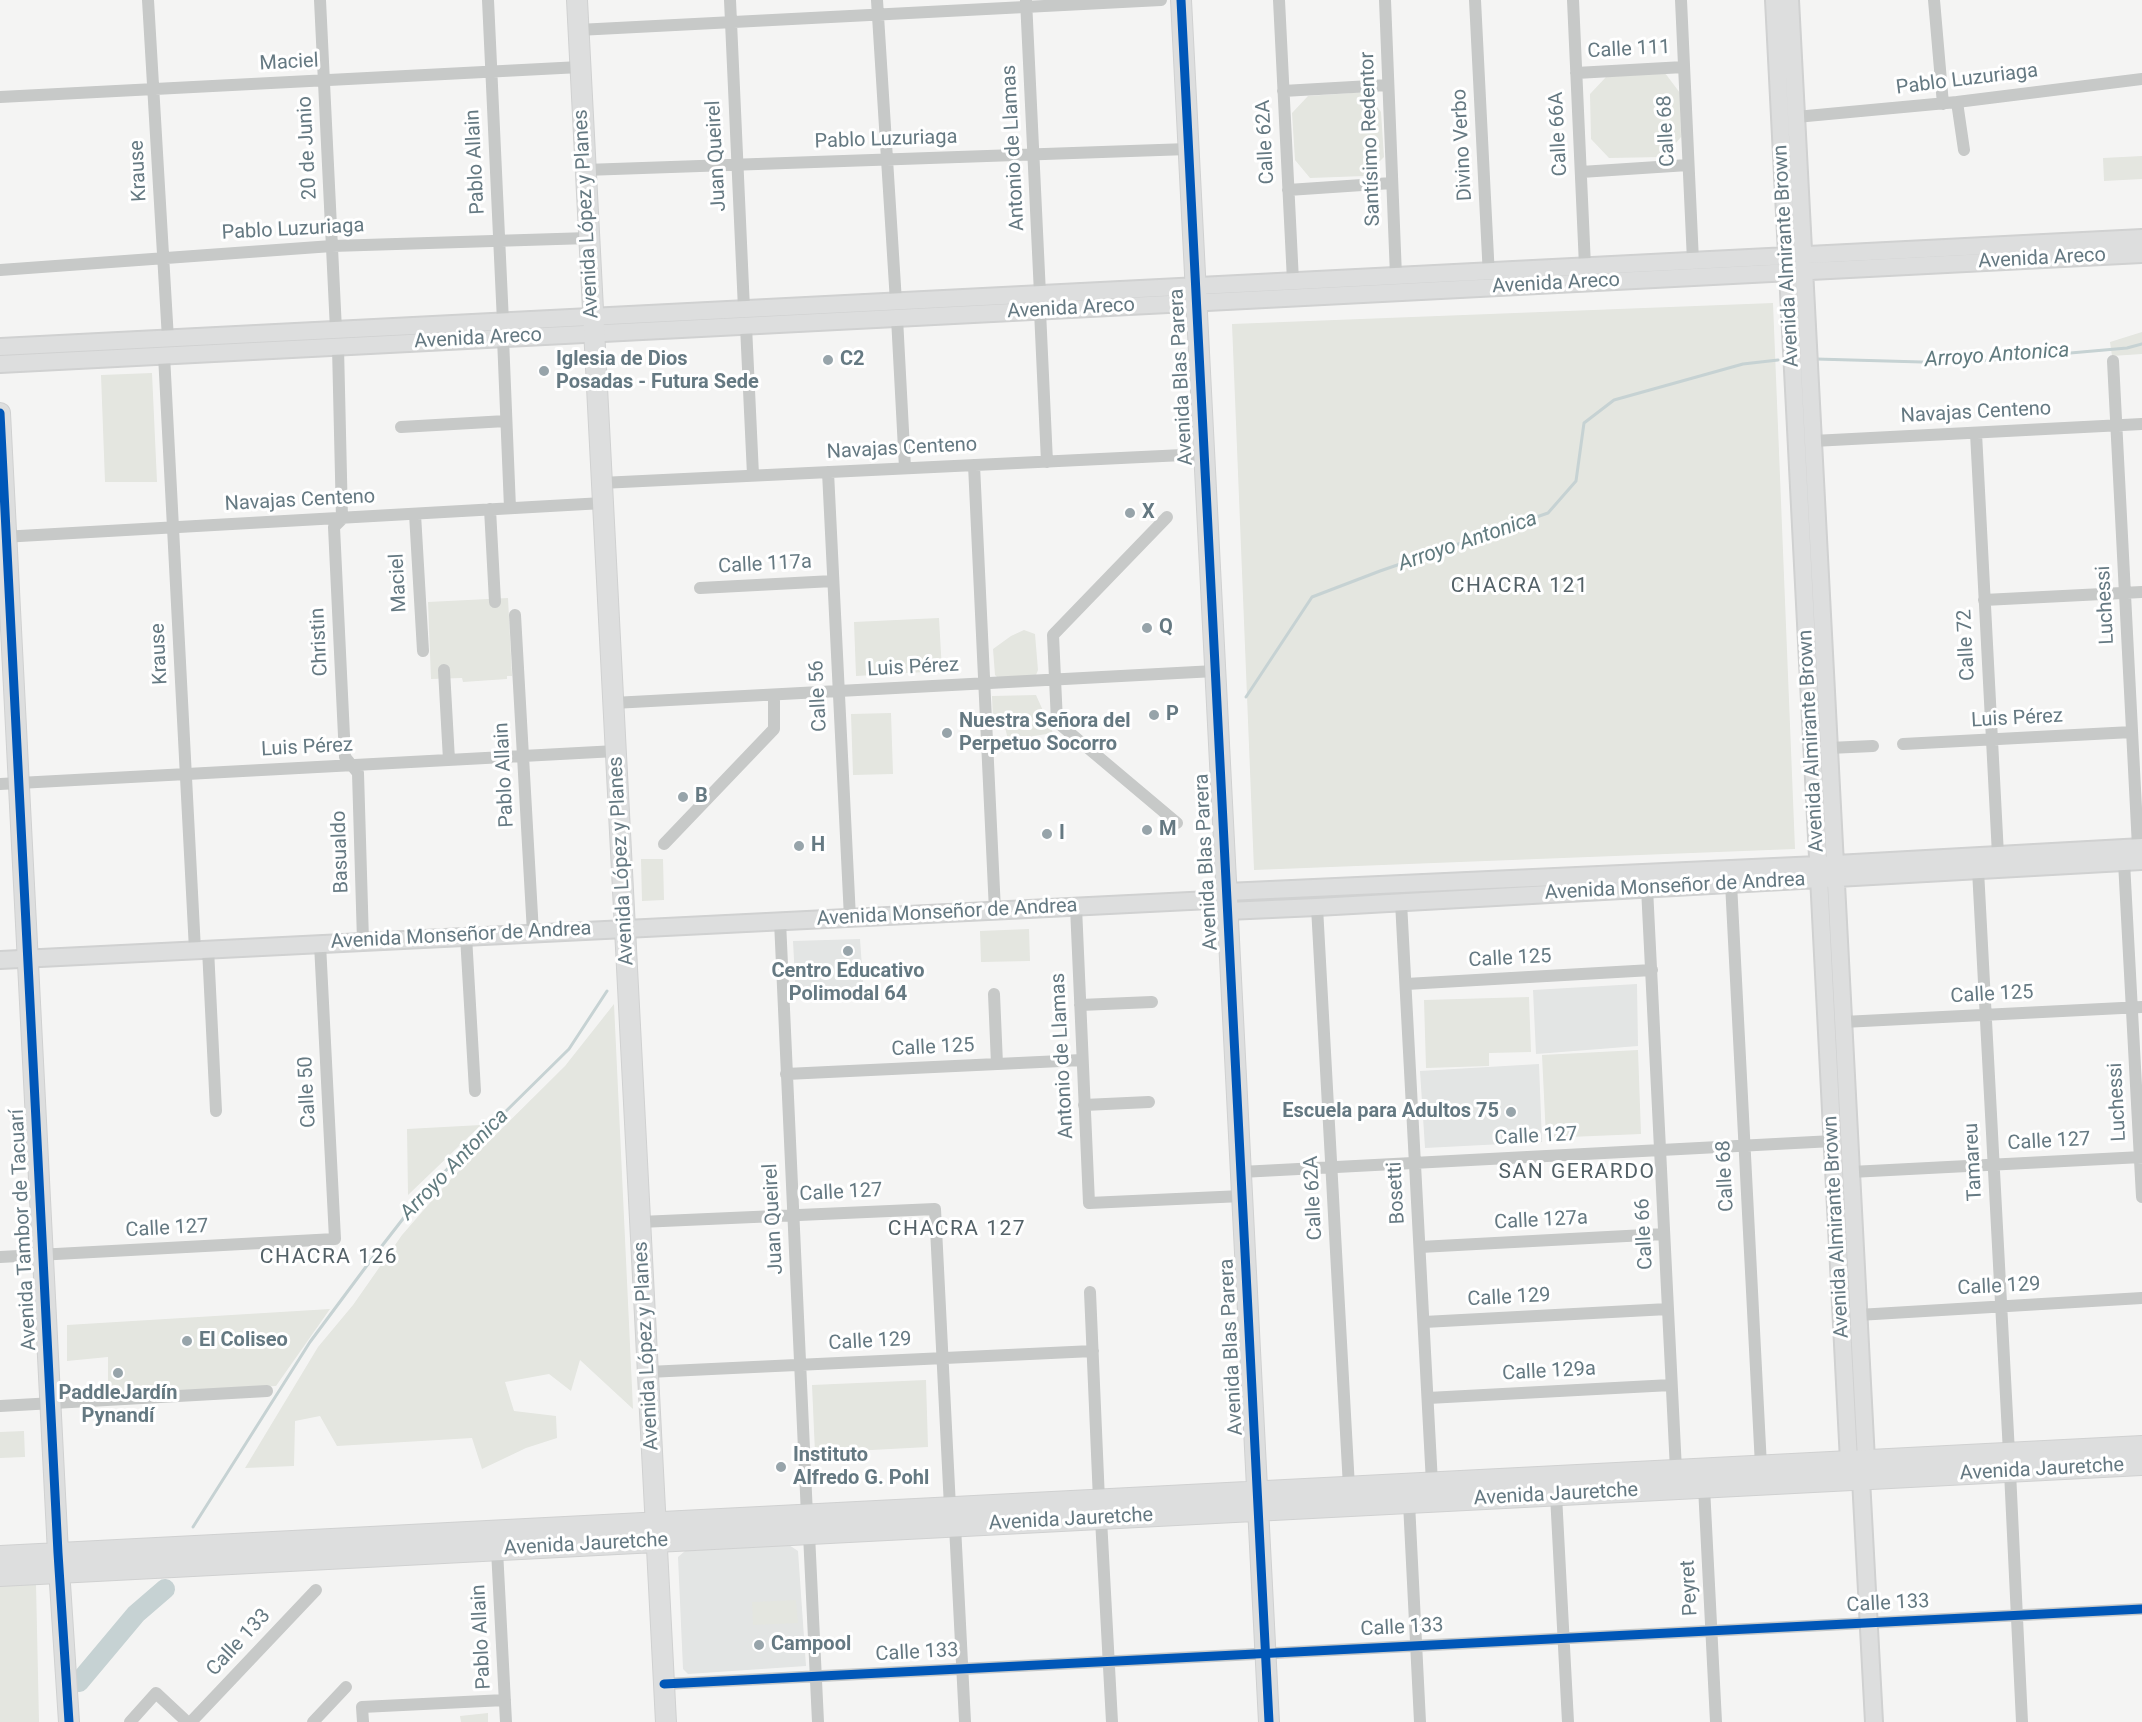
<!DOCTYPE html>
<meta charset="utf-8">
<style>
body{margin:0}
canvas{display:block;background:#f4f4f3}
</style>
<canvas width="2142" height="1722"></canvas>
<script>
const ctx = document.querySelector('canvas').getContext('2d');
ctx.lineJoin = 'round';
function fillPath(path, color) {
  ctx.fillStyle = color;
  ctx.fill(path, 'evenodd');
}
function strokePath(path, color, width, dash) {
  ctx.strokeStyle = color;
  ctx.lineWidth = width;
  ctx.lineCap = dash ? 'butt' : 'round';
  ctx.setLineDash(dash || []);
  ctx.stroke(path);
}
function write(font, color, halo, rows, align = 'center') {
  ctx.font = font + ' Roboto,sans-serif';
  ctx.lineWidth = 6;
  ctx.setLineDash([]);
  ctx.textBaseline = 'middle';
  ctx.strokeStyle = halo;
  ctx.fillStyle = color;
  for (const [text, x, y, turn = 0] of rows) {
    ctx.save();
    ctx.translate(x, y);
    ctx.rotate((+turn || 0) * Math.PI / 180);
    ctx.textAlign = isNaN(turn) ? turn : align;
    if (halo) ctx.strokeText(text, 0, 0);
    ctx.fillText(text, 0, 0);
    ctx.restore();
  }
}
fillPath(new Path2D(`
 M860 939 864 995 796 998 793 941Z
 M1637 984 1638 1046 1536 1054 1533 990Z
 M1539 1064 1542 1142 1425 1148 1420 1071Z
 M789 1545 798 1551 806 1666 688 1674 683 1669 678 1557 685 1551Z`), '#e3e5e4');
fillPath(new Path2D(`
 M1665 73 1680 93 1681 137 1664 157 1609 158 1591 139 1590 94 1606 77Z
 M1366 92 1381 112 1384 157 1365 176 1310 178 1295 160 1292 113 1308 96Z
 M2142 156V179L2104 181 2103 158Z
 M1773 303 1795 849 1254 870 1232 324Z
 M2142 332V354L2112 356 2110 342Z
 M152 373 157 482H105L101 375Z
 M508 598 512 676H507V679L463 682 462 678 431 679 428 602Z
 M939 618 942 671 856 676 854 622Z
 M1024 630 1035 634 1038 670 1036 675 1000 680 995 675 993 649 1011 636Z
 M1036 695 1053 733 1008 740 1005 727 993 721 992 696Z
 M891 713 893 774 853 775 851 714Z
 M641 859H663L664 900 642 901Z
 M1792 874 1248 902 1247 897Z
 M1029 929 1030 961 981 962 980 931Z
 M1529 997 1531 1052 1489 1053V1066L1426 1068 1424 1000Z
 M614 1004 633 1409 580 1360 571 1391 549 1374 505 1382 514 1411 556 1416 557 1438 526 1448 482 1469 472 1438 337 1446 320 1416 295 1421 294 1466 245 1468 318 1347 353 1305 402 1235 448 1182 565 1066Z
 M1638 1050 1641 1134 1546 1138 1542 1055Z
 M481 1125 408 1195 407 1129Z
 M330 1309 276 1386 108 1394V1357L67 1361V1325Z
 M926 1380 928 1447 815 1453 812 1385Z
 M24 1431 25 1457 0 1458V1432Z
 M36 1583 39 1722H0V1585Z
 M796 1600 798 1623 753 1625 752 1602Z
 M488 1713V1722H461L460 1716Z`), '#e4e6e0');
strokePath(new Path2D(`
 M1816 359 1957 363 2127 348 2142 344
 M1246 697 1312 597 1380 571 1548 513 1576 481 1584 423 1614 400 1743 364 1778 360
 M193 1527 310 1342 371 1260 423 1193 569 1049 607 991`), '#c6d2d3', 3);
strokePath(new Path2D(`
 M79 1682 136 1614 165 1589`), '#c6d2d3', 20);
const secondary = new Path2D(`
 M1774 0 1849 1461 1856 1471
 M1790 0 1866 1460 1861 1479 1874 1722
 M0 347 2142 238
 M0 364 2142 254
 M1216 904 1227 911 1317 907 2142 861
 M0 960 1210 900 1226 892 1818 865 2142 847`);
const primary = new Path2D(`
 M577 0 666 1722
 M1181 0 1269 1722
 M0 413 58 1553 69 1722
 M0 1556 2142 1446
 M0 1576 2142 1465`);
strokePath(secondary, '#d0d1d1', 20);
strokePath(primary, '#d0d1d1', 22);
strokePath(new Path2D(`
 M148 0 168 339
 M320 0 336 330
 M488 0 503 322
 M730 0 744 309
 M877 0 896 302
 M1026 0 1040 294
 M1279 0 1293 281
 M1385 0 1396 276
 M1475 0 1489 277
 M1573 0 1585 266
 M1681 0 1693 261
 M1934 0 1943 104
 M578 30 1161 0
 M1576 73 1684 67
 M1283 91 1388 85
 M0 97 580 67
 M1957 102 1964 150
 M1796 117 1957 102 2142 79
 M585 170 1188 149
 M1581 172 1688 165
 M1288 190 1392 183
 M0 270 332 246 589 238
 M1040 311 1047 462
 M897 318 905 468
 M746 326 753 475
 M503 338 510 508
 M338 347 342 519
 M164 355 195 950
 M2113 361 2138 847
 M401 427 506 421
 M1976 433 1998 855
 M1813 441 2142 424
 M974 465 995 911
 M828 472 850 918
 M601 483 1204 454
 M490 509 495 602
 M415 514 423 651
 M1167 517 1053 635 1057 722 1177 823
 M342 519 334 527 345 757 358 773 363 941
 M2 537 603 503
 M700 588 833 581
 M1984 600 2142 592
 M515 615 533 933
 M444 670 449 760
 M613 703 1215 671
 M1903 744 2132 732
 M1829 748 1873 746
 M0 784 616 751
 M664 844 774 729V695
 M2124 862 2142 1197
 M1978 870 2009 1453
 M1731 883 1761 1466
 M1647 888 1676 1470
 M1401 902 1432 1483
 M1076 907 1089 1203 1242 1196
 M1317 907 1349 1487
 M780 921 807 1515
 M466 936 475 1091
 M208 949 216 1111
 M1406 984 1652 970
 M994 994 997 1064
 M1080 1005 1152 1002
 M1843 1022 2142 1007
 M786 1074 1082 1060
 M1084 1105 1149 1102
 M1241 1172 1833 1141
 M1851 1172 2142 1157
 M640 1222 935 1209 950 1507
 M1420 1247 1664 1234
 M0 1257 335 1239 320 944
 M1090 1292 1099 1500
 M1858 1315 2142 1298
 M1424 1322 1668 1309
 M648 1372 1093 1351
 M1428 1398 1671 1385
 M0 1406 267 1391
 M2010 1472 2022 1722
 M1704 1487 1716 1722
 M1556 1495 1568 1722
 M1409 1503 1420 1722
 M1101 1519 1112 1722
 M955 1526 965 1722
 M809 1534 818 1722
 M497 1550 506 1722
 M664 1684 2142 1609
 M130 1722 156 1693 187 1722
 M191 1722 316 1590
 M313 1722 346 1687
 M363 1722 362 1707 505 1700`), '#c7c9c8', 12);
strokePath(secondary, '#dddede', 16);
strokePath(primary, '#dddede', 20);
strokePath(new Path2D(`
 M1181 0 1269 1722
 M0 413 58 1553 69 1722
 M664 1684 2142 1609`), '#0057b8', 9);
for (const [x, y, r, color] of [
 [828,360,6,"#97a4aa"],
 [544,371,6,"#97a4aa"],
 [1130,513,6,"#97a4aa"],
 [1147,628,6,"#97a4aa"],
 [1154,715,6,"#97a4aa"],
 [947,733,6,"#97a4aa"],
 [683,797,6,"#97a4aa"],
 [1147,830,6,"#97a4aa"],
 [1047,834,6,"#97a4aa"],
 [799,846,6,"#97a4aa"],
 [848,951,6,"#97a4aa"],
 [1511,1112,6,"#97a4aa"],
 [187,1341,6,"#97a4aa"],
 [118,1373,6,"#97a4aa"],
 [781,1467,6,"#97a4aa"],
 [759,1645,6,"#97a4aa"]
]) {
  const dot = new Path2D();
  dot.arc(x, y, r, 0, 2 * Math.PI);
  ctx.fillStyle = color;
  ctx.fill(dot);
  strokePath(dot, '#fff', 2);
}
write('20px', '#657982', '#fff', [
 ["Calle 111",1629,50,-3],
 ["Maciel",289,63,-3],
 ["Pablo Luzuriaga",1967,80,-7],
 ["Calle 68",1667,131,-93],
 ["Calle 66A",1559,134,-93],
 ["Santísimo Redentor",1371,139,-92],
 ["Pablo Luzuriaga",886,140,-2],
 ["Calle 62A",1266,142,-93],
 ["Divino Verbo",1463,145,-93],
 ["20 de Junio",308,148,-93],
 ["Antonio de Llamas",1014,148,-93],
 ["Juan Queirel",717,156,-93],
 ["Pablo Allain",476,162,-93],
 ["Krause",139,171,-93],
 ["Avenida López y Planes",587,214,-93],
 ["Pablo Luzuriaga",293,230,-3],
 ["Avenida Almirante Brown",1787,256,-93],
 ["Avenida Areco",2042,259,-3],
 ["Avenida Areco",1556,284,-3],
 ["Avenida Areco",1071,309,-3],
 ["Avenida Areco",478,339,-3],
 ["Avenida Blas Parera",1182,377,-93],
 ["Navajas Centeno",1976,413,-3],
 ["Navajas Centeno",902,449,-3],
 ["Navajas Centeno",300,501,-3],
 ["Calle 117a",765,565,-3],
 ["Maciel",399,583,-93],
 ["Luchessi",2106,605,-93],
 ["Christin",320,642,-93],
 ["Calle 72",1967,645,-93],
 ["Krause",160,654,-93],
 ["Luis Pérez",913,668,-3],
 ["Calle 56",819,696,-93],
 ["Luis Pérez",2017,719,-3],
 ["Avenida Almirante Brown",1812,741,-93],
 ["Luis Pérez",307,748,-3],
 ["Pablo Allain",505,775,-93],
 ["Basualdo",341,852,-92],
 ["Avenida López y Planes",622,861,-93],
 ["Avenida Blas Parera",1207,862,-93],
 ["Avenida Monseñor de Andrea",1675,887,-3],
 ["Avenida Monseñor de Andrea",947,913,-3],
 ["Avenida Monseñor de Andrea",461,936,-3],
 ["Calle 125",1510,959,-3],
 ["Calle 125",1992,995,-3],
 ["Calle 125",933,1048,-3],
 ["Antonio de Llamas",1063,1056,-93],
 ["Calle 50",308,1092,-93],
 ["Luchessi",2118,1102,-93],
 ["Calle 127",1536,1137,-3],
 ["Calle 127",2049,1142,-3],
 ["Tamareu",1974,1162,-93],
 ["Calle 68",1726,1176,-93],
 ["Calle 127",841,1193,-3],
 ["Bosetti",1397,1193,-93],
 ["Calle 62A",1314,1198,-93],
 ["Juan Queirel",774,1219,-93],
 ["Calle 127a",1541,1221,-3],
 ["Avenida Almirante Brown",1837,1227,-93],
 ["Calle 127",167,1229,-3],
 ["Avenida Tambor de Tacuarí",24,1230,-93],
 ["Calle 66",1645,1234,-93],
 ["Calle 129",1999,1287,-3],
 ["Calle 129",1509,1298,-3],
 ["Calle 129",870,1342,-3],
 ["Avenida López y Planes",647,1346,-93],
 ["Avenida Blas Parera",1232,1347,-93],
 ["Calle 129a",1549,1372,-3],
 ["Avenida Jauretche",2042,1470,-3],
 ["Avenida Jauretche",1556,1495,-3],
 ["Avenida Jauretche",1071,1520,-3],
 ["Avenida Jauretche",586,1545,-3],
 ["Peyret",1690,1588,-93],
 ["Calle 133",1888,1604,-3],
 ["Calle 133",1402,1628,-3],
 ["Pablo Allain",482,1637,-93],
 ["Calle 133",239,1643,-47],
 ["Calle 133",917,1653,-3]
]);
write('bold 20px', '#657982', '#fff', [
 ["Iglesia de Dios",556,360],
 ["Posadas - Futura Sede",556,383],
 ["C2",840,360],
 ["X",1142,513],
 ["Q",1159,628],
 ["P",1166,715],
 ["Nuestra Señora del",959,722],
 ["Perpetuo Socorro",959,745],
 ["B",695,797],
 ["M",1159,830],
 ["I",1059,834],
 ["H",811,846],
 ["Centro Educativo",848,972,"center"],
 ["Polimodal 64",848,995,"center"],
 ["Escuela para Adultos 75",1499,1112,"right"],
 ["El Coliseo",199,1341],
 ["PaddleJardín",118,1394,"center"],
 ["Pynandí",118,1417,"center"],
 ["Instituto",793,1456],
 ["Alfredo G. Pohl",793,1479],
 ["Campool",771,1645]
], 'left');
write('italic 21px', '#617b7f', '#fff', [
 ["Arroyo Antonica",1997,356,-4],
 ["Arroyo Antonica",1468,542,-19],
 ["Arroyo Antonica",455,1165,-46]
]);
ctx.letterSpacing = '1.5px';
write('21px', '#536167', '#fff', [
 ["CHACRA 121",1520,587],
 ["SAN GERARDO",1577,1173],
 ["CHACRA 127",957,1230],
 ["CHACRA 126",329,1258]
]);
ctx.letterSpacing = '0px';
</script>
